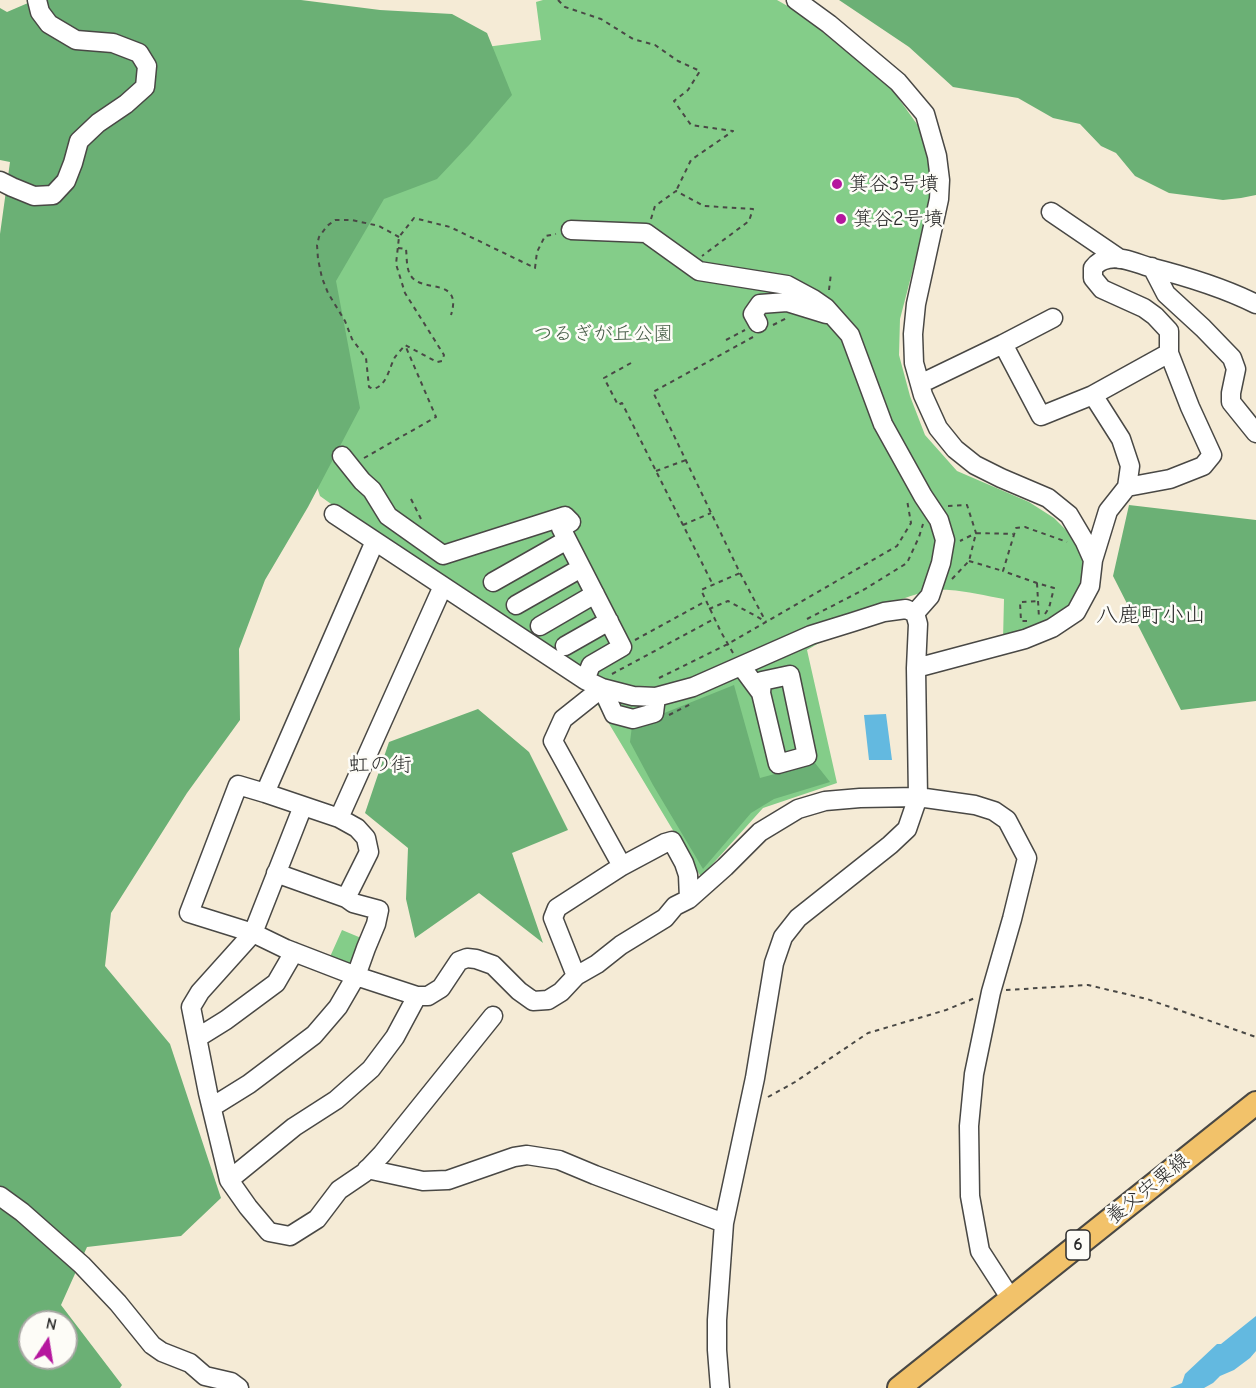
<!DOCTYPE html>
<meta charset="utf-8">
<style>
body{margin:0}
#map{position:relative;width:1256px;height:1388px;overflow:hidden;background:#f5ebd6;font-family:"Comic Neue",sans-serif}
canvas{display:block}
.north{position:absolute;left:18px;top:1310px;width:60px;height:60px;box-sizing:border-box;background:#fdfcf7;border:2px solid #a9a8a5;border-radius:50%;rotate:12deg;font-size:16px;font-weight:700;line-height:24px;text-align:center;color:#2b2b2b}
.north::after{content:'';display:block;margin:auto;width:21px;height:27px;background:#b5179e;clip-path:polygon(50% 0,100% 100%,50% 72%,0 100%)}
</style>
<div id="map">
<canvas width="1256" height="1388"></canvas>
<div class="north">N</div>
</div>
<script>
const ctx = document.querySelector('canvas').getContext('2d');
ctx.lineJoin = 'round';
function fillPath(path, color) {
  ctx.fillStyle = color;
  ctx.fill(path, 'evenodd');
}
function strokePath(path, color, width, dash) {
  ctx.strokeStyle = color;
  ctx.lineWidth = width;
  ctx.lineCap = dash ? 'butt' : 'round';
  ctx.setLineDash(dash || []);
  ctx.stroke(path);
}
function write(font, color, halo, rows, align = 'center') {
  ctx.font = font + ' "Comic Neue","Klee One",sans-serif';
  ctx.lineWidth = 5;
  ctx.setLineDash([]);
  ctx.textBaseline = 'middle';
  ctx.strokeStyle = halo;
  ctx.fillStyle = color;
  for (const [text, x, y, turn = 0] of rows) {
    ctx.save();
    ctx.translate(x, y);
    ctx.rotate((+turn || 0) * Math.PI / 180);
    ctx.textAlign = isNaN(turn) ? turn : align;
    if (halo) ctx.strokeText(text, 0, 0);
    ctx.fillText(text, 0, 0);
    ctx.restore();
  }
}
fillPath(new Path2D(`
 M543 0H777L798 12 844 47 889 85 919 127 927 150 932 177 927 215 900 319 899 355 910 396 925 435 957 471 1029 502 1054 518 1075 539 1083 562 1081 583 1071 607 1049 625 1003 640 1004 599C986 596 967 591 949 590 906 587 844 629 807 650L837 783 763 808 701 877 596 702 578 682 320 496 270 345 478 48 541 40 536 2Z
 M342 930 366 940 353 969 329 959Z`), '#84cd89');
fillPath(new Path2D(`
 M35 0H301L380 10 452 14 487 33 512 95 470 144 437 179 384 199 336 281 360 408 308 507 265 580 239 649 240 720 187 793 111 913 105 966 170 1044 221 1198 181 1236 87 1247 61 1305 122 1385 120 1388H0V234L10 162 0 160V8L7 12ZM30 1322H66V1358H30Z
 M839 0H1256V195L1241 198 1223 200 1169 193 1135 176 1116 153 1101 146 1080 124 1053 118 1018 98 953 87 909 47Z
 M1129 505 1256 520V701L1181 710 1113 576Z
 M734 685 760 778 815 763 830 782 774 799 751 813 703 869 653 785 630 742 632 726Z
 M478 709 529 752 568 830 512 853 543 943 479 893 415 938 406 899 408 848 365 813 389 742Z`), '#6bb075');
fillPath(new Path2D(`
 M886 714 892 760H869L864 715Z
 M1256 1316V1351L1250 1358 1234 1370 1220 1376 1213 1383 1204 1388H1170L1182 1383 1185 1374 1217 1344H1221Z`), '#63b9e0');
const minor = new Path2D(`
 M796 0 829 24 898 82 925 114 937 156 940 180 939 199 916 304 913 334 914 363 923 395 938 428 955 449 975 465 1001 478 1048 498 1069 515 1085 542 1093 560 1090 586 1076 612 1052 628 1025 639 916 668
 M0 181 12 187 34 196 53 195 66 181 73 163 79 141 98 123 126 104 145 87 147 66 139 53 113 43 76 40 49 24 40 12 37 0
 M1051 212 1120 259
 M571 230 646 233 699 271 787 285 813 299 826 308 850 335 883 424 923 496 939 520 945 540 941 563 930 596 915 613
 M1152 267 1166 294 1203 328 1232 358 1236 369 1231 393V402L1256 433
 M758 323 753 314 760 304 787 302 826 314
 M1003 344 1041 416 1093 395
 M920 384 1003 344 1053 318
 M342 456 362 481 372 490 388 516 443 555 565 516 571 522 561 528 622 647 591 665 585 680
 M1127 487 1130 466 1121 439 1093 395 1169 353
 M334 514 585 680 602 688 633 696 656 697 693 687 811 635 853 622 884 612 906 609 915 613 918 624 916 668 918 797 907 829 890 845 798 918 783 937 774 963 755 1078 724 1223 717 1320V1350L720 1388
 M1093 560 1108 511 1127 487 1170 479 1203 466 1212 455 1190 407 1169 353V331L1155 316 1144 308 1102 289 1093 278V268C1097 263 1101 260 1108 259 1121 256 1136 263 1149 267 1185 276 1222 287 1256 304
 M493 582 567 540
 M516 605 581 568
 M540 626 595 594
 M565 646 609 621
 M741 666 761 693 778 764 807 756 790 675 762 681 761 693
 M602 688 563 719 553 741 622 866
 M602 688 614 714 633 719 654 713 656 697
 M265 793 375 541
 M303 806 253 933 200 992 191 1007 208 1093 229 1180 248 1207 269 1232 290 1236 317 1219 339 1190 364 1173 382 1154 493 1016
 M339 818 443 586
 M276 873 346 898
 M576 976 553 918 557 908 622 866 665 843 672 841 684 863 688 875 689 899
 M197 1038 226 1020 276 983 294 952
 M212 1107 249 1084 314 1035 338 1007 356 976 366 948 376 924 379 910 353 903 346 898 369 852 366 838 357 828 339 818 265 793 238 785 189 913 253 933 286 949 356 976 417 996H428L441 988 459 961 467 958 476 959 493 965 519 991 533 1001 548 1000 561 992 576 976 597 964 621 945 665 918 675 906 689 899 725 867 760 832 798 809 825 801 860 798 918 797 975 805 994 811 1007 820 1027 858 1012 919 991 992 974 1074 969 1126 970 1196 980 1251 1011 1299
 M367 1169 423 1181 448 1180 514 1157 527 1155 559 1160 595 1175 724 1223
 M229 1180 294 1127 336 1100 371 1069 395 1037 417 996
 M0 1196 22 1212 82 1265 118 1303 152 1345 162 1352 190 1363 205 1376 231 1382 239 1388`);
const major = new Path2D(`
 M899 1388 1256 1103`);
strokePath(minor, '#494845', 21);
strokePath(major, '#494845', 26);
strokePath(new Path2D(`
 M558 0 565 7 601 19 633 39 655 45 678 61 700 71 688 90 674 101 691 125 733 131 691 160 676 191
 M651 219 655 206 676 191 704 206 753 209 749 221 702 256
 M399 237 379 226 352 220H335L327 226 319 237 317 245 318 259 322 278 328 293 345 321 352 339 366 358 369 387 373 389C387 386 389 368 395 357 398 353 402 349 405 345
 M398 248 406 249C407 257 406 269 411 276 422 293 463 277 451 315
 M829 290 831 273
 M773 325 787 318
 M753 337 653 392 740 573 766 622
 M726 340 745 330
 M631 363 604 378 618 405 622 403 713 585
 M364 458 436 417 405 345 437 362 442 361 444 355 405 293 396 264 399 237 414 218 450 227 535 268 537 252 545 236 556 234
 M656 471 686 460
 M411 499 421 519
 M948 506 967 505 976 533 960 541
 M683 525 711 513
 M969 561 1003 571
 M952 579 969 561 976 533 1013 534
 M1037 583 1039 618
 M709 609 728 601 765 621
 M1045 614 1049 608 1054 588 1037 583 1003 571 1016 528 1025 527 1067 542
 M807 619 865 589 907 563 919 537 923 524
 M1027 621H1021L1020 602 1038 601
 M635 640 706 601
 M733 653 721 632 701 590 740 573
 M612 674 714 619
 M659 678 728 644 897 546 911 523 907 500
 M669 715 691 704
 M1006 990 1088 985 1147 999 1256 1037
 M768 1097 795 1082 868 1033 946 1010 975 998`), '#494845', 2, [4.5, 4.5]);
strokePath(minor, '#fff', 18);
strokePath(major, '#f2c26a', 22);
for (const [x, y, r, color] of [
 [837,184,6,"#b5179e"],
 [841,219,6,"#b5179e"]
]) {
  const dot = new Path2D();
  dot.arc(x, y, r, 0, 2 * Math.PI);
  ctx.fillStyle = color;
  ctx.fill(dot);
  strokePath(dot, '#fdfcf7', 2);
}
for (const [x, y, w] of [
 [1078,1245,24]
]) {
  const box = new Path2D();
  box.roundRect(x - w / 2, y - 15, w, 30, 4.5);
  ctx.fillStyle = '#fdfcf7';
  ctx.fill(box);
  strokePath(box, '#2b2b2b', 1.5);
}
write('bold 18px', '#2b2b2b', null, [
 ["6",1078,1245]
]);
write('20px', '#2b2b2b', '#fdfcf7', [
 ["箕谷3号墳",849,184],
 ["箕谷2号墳",853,219]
], 'left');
write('20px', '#465c47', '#fdfcf7', [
 ["つるぎが丘公園",603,334]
]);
write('20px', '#2b2b2b', '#fdfcf7', [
 ["養父宍粟線",1148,1189,-39]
]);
write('21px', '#2b2b2b', '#fdfcf7', [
 ["虹の街",380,765]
]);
write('22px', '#2b2b2b', '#fdfcf7', [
 ["八鹿町小山",1151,616]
]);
</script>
